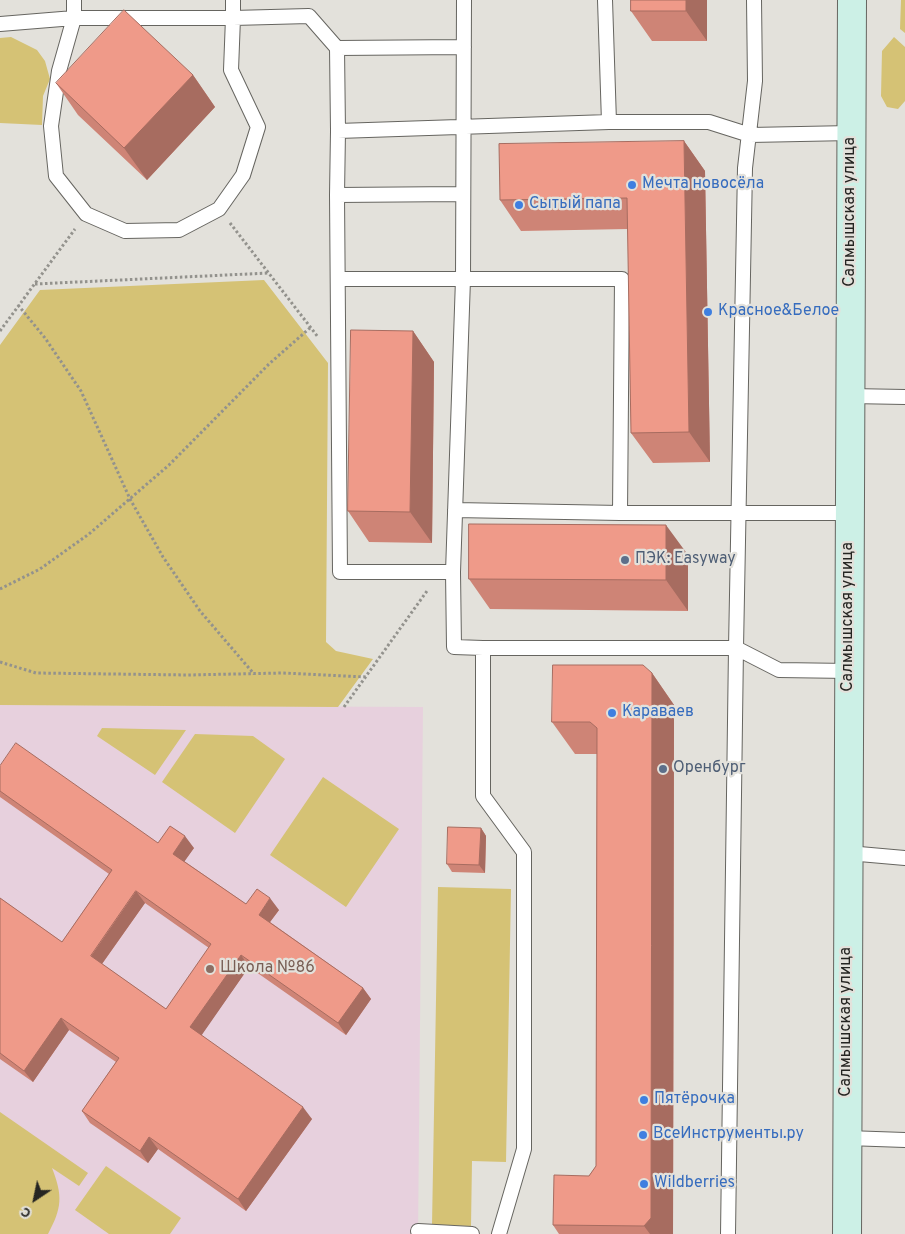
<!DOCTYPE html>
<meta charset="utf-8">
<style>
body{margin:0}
#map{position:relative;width:905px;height:1234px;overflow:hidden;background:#e3e1db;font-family:Overpass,sans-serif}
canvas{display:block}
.north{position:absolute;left:10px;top:1174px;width:50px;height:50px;-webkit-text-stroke:4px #e3e1db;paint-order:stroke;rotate:214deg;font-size:14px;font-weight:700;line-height:20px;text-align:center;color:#252522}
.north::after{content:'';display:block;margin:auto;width:18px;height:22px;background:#252522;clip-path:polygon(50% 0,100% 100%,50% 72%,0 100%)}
</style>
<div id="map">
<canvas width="905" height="1234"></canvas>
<div class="north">С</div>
</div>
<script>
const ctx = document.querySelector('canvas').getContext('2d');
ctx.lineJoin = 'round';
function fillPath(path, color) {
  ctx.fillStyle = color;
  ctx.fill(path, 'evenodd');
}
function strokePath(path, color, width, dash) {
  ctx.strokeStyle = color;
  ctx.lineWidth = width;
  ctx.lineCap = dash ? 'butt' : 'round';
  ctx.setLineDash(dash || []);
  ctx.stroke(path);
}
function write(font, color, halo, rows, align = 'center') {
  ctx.font = font + ' Overpass,sans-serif';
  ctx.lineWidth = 4.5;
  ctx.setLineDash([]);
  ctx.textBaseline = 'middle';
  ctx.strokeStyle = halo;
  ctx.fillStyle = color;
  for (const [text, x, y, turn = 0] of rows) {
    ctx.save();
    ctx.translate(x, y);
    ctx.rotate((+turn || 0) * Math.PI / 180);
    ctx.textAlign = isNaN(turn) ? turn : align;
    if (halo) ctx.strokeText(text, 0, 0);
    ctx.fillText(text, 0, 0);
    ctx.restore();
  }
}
fillPath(new Path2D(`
 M0 705 423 707 418 1234H0Z`), '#e7d0dd');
fillPath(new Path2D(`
 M901 0H905V33L900 29Z
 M11 37 37 50 45 61 50 79 43 96 42 125 0 123V38Z
 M894 37 905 47V101L898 109 887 107 881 96 882 51Z
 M264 280 328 363 326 642 336 651 373 659 338 707 0 705V345L40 290Z
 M102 728 186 730 155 775 97 736Z
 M195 734 253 736 285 759 235 833 162 782Z
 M323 777 399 829 346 907 270 855Z
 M438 887 511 889 506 1162 472 1161 471 1226 432 1225Z
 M0 1112 88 1173 79 1186 52 1168C63 1196 62 1208 48 1234H0Z
 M106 1166 181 1218 170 1234H109L75 1210Z`), '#d5c275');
const lane = new Path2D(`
 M233 0V18L309 16 337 48 464 47
 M464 0 463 279 453 572 454 647 483 648H736L779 670 849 671
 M605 0 609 122H709L750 135 851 133
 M74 18H233L231 70 258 127 243 175 219 209 179 230 125 231 86 214 56 176 51 126 59 71Z
 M0 24 74 18V0
 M337 48 338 131 609 122
 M337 195 338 131
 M338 279H622L620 513
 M850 396 905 397
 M455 510 620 513H850
 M453 572H340L337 195 462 194
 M483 648V796L524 852V1149L499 1234
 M848 853 905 858
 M847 1138 905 1140
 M418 1231 472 1234
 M728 1234 736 648 745 168 755 81 754 0`);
const secondary = new Path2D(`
 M847 1234 852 0`);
strokePath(lane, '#666560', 16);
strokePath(secondary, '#666560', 30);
strokePath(new Path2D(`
 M230 223 318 337
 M35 284 269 273
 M18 305 45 338 81 391 130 499 163 557 200 611 254 674
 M0 331 75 229
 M0 589 40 569 89 534 169 465 269 364 311 327
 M0 662 36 673 188 675 283 673 366 677
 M344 707 427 591`), '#93928d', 3, [2.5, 2.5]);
strokePath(lane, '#fff', 14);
strokePath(secondary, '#ccf0e6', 28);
fillPath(new Path2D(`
 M707 0V41H652L631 11Z
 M193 75 215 107 147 180 78 115 56 83Z
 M684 141 705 171 710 462 653 463 631 433 628 229 521 231 500 200Z
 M413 331 434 362 432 543 369 542 348 511Z
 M688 555V611L490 609 469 579Z
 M652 673 674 705 673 1234H559L553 1225 596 1166 597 754H575L552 722Z
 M0 766 158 843 194 848 184 861 246 904 279 910 270 922 363 988 371 999 346 1035 249 967 201 1035 312 1119 246 1211 158 1149 148 1163 90 1123 82 1111 116 1062 69 1030 33 1082 0 1059V898L62 942 109 874 0 797ZM145 903 209 948 166 1009 102 964Z
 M481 828 486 836 485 873 452 872 447 864Z`), '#ce8476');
fillPath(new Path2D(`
 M686 0H707V41L686 11Z
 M193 75 215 107 147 180 124 148Z
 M684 141 705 171 710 462 689 432Z
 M413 331 434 362 432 543 410 512Z
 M666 525 688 555V611L666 580Z
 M652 673 674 705 673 1234H650L644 1226Z
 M481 828 486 836 485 873 479 865Z
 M185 836 194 848 182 865 173 854Z
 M136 891 145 903 99 968 91 956Z
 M270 898 279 910 267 926 259 915Z
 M241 955 249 967 199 1039 190 1027Z
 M363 988 371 999 346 1035 338 1023Z
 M61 1018 69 1030 33 1082 24 1071Z
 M303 1107 312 1119 246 1211 238 1199Z
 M149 1137 158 1149 148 1163 140 1151Z`), '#a76c60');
const building = new Path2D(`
 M631 0H686V11H631Z
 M124 10 193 75 124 148 56 83Z
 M684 141 689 432 631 433 627 198 500 200 499 144Z
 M351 330 413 331 410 512 348 511Z
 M469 524 666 525V580L469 579Z
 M553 665H643L652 673 651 1218 644 1226 553 1225 554 1175 589 1176 596 1166 597 728 590 722H552Z
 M16 743 158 843 170 826 185 836 173 854 246 904 257 889 270 898 259 915 363 988 338 1023 241 955 190 1027 303 1107 238 1199 149 1137 140 1151 82 1111 119 1058 61 1018 24 1071 0 1053V898L62 942 112 870 0 791V766ZM136 891 211 944 166 1009 91 956Z
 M448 827 481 828 479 865 447 864Z`);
fillPath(building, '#ef9a89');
strokePath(building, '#a76c60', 1);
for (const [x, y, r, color] of [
 [632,185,5,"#3f7fe0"],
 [519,205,5,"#3f7fe0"],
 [708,312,5,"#3f7fe0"],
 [625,560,5,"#5c6f8a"],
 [612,713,5,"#3f7fe0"],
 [663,769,5,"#5c6f8a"],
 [210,969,5,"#8d6e63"],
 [644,1100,5,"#3f7fe0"],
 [643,1135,5,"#3f7fe0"],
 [644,1184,5,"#3f7fe0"]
]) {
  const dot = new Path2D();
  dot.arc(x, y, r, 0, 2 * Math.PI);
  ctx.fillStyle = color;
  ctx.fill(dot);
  strokePath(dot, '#e3e1db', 2);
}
write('16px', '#366cbe', '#e3e1db', [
 ["Мечта новосёла",642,185],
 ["Сытый папа",529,205],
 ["Красное&Белое",718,312],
 ["Караваев",622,713],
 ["Пятёрочка",654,1100],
 ["ВсеИнструменты.ру",653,1135],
 ["Wildberries",654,1184]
], 'left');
write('16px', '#252522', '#e3e1db', [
 ["Салмышская улица",851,212,-90],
 ["Салмышская улица",849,617,-90],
 ["Салмышская улица",847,1022,-90]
]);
write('16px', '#4e5e75', '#e3e1db', [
 ["ПЭК: Easyway",635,560],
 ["Оренбург",673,769]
], 'left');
write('16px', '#785e54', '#e3e1db', [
 ["Школа №86",220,969]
], 'left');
</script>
